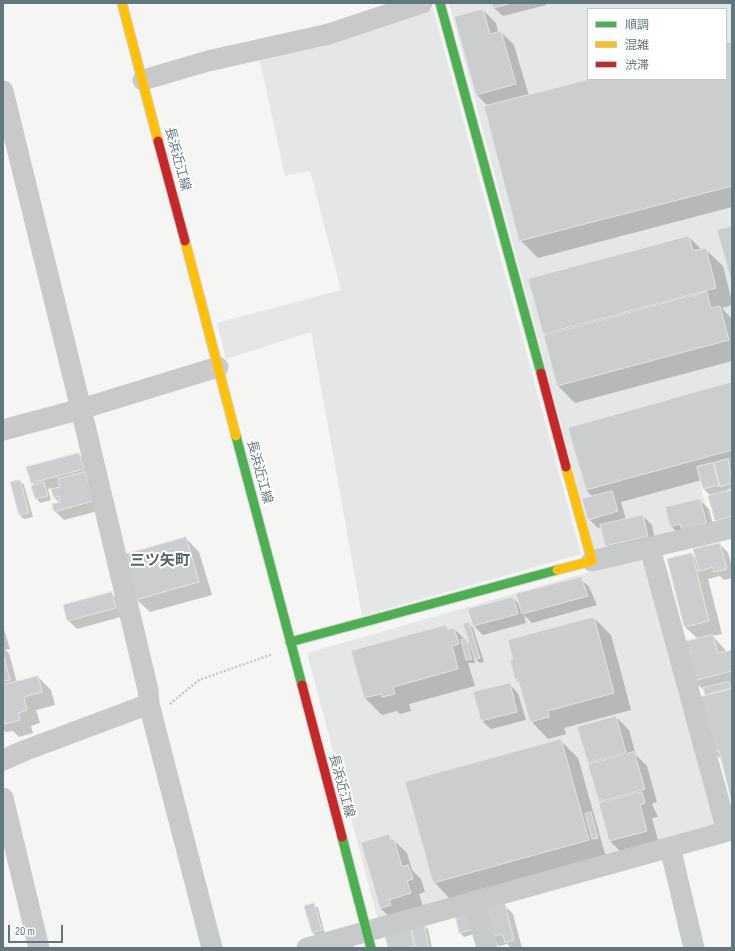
<!DOCTYPE html>
<meta charset="utf-8">
<style>
body{margin:0}
#map{position:relative;width:735px;height:951px;overflow:hidden;background:#f5f5f4;font-family:"Sofia Sans Condensed","Noto Sans JP",sans-serif}
canvas{display:block}
.frame{position:absolute;inset:0;border:4px solid #62767d;pointer-events:none}
.legend{position:absolute;left:587px;top:8px;width:140px;height:72px;box-sizing:border-box;background:#fff;border:1px solid #c0c8cb;margin:0;padding:5px 7px;list-style:none;font-size:12px;color:#62767d}
.legend li{display:flex;align-items:center;gap:8px;height:20px}
.legend b{width:20px;border:1px solid #c0c8cb}
.scale{position:absolute;left:8px;top:925px;width:55px;height:18px;box-sizing:border-box;border:2px solid #62767d;border-top:0;padding-left:5px;font-size:12px;line-height:14px;white-space:nowrap;color:#62767d;-webkit-text-stroke:3px #fff;paint-order:stroke}
</style>
<div id="map">
<canvas width="735" height="951"></canvas>
<div class="frame"></div>
<ul class="legend">
<li><b style="height:5px;background:#4caf50"></b>順調</li>
<li><b style="height:5px;background:#ffc107"></b>混雑</li>
<li><b style="height:5px;background:#c62828"></b>渋滞</li>
</ul>
<div class="scale">20 m</div>
</div>
<script>
const ctx = document.querySelector('canvas').getContext('2d');
ctx.lineJoin = 'round';
function fillPath(path, color) {
  ctx.fillStyle = color;
  ctx.fill(path, 'evenodd');
}
function strokePath(path, color, width, dash) {
  ctx.strokeStyle = color;
  ctx.lineWidth = width;
  ctx.lineCap = dash ? 'butt' : 'round';
  ctx.setLineDash(dash || []);
  ctx.stroke(path);
}
function write(font, color, halo, rows, align = 'center') {
  ctx.font = font + ' "Sofia Sans Condensed","Noto Sans JP",sans-serif';
  ctx.lineWidth = 4;
  ctx.setLineDash([]);
  ctx.textBaseline = 'middle';
  ctx.strokeStyle = halo;
  ctx.fillStyle = color;
  for (const [text, x, y, turn = 0] of rows) {
    ctx.save();
    ctx.translate(x, y);
    ctx.rotate((+turn || 0) * Math.PI / 180);
    ctx.textAlign = isNaN(turn) ? turn : align;
    if (halo) ctx.strokeText(text, 0, 0);
    ctx.fillText(text, 0, 0);
    ctx.restore();
  }
}
fillPath(new Path2D(`
 M449 3H732V457L696 466 710 525 595 552ZM588 9H726V79H588Z
 M433 9 581 554 362 616 311 332 226 359 217 323 341 290 310 171 285 176 259 57Z
 M645 556 719 826 378 920 307 653Z`), '#e5e7e6');
fillPath(new Path2D(`
 M493 3H546V5L503 16 494 8Z
 M483 10 496 23 498 32H501L514 45 529 96 594 79H726V45L732 43V207L538 258 520 240 488 106 477 95Z
 M689 237 702 250 705 249 723 266 732 301V305L722 308 732 319V361L575 403 558 386 546 336 544 334Z
 M732 383V488L727 490V492L732 491V527L725 529 716 521 711 496 704 489 702 480 621 502 626 520 643 516 652 525 656 545 615 555 606 546 601 527 598 528 589 519 593 497 586 490 569 428Z
 M79 454 88 463 102 510 64 520 55 511 60 503 54 497 52 488 48 489 51 500 40 503 36 498 35 486 32 483Z
 M20 481 24 485 33 517 24 519 20 515Z
 M700 500 709 509 715 532 680 535 671 526Z
 M186 538 199 552 212 595 150 612 136 599Z
 M720 544 728 553 732 567V578L724 580 720 576 708 579 722 634 713 636 727 652 732 651V800L722 760 714 752 705 691 694 681 687 651 698 639 685 627 692 554 697 559Z
 M580 578 589 587 597 605 532 623 524 615 526 623 483 635 474 626 470 610 513 598 521 606Z
 M112 594 121 602 124 616 77 629 68 620Z
 M594 618 611 635 631 710 564 728 566 734 548 739 531 721 521 684 516 680 511 661Z
 M469 623 473 628 484 662 480 663 474 658 475 663H468L475 686 409 704 411 711 400 714 397 711 382 715 365 698 445 626 450 630 454 629 471 645Z
 M3 626 10 649 5 650 9 653 17 683 38 677 51 690 55 705 36 710 40 723 31 726 33 733 19 737 13 731 6 732 3 729Z
 M509 684 518 693 526 720 491 729 482 721Z
 M616 717 629 730 636 755 647 766 657 802 652 804 658 817 652 818 659 844 623 854 610 841 602 804 599 801 591 765 588 763Z
 M560 740 578 758 606 857 451 900 434 882Z
 M389 836 407 853 412 870 421 879 425 892 419 894 423 906 394 921 380 908 363 844Z
 M313 904 318 908 325 934 317 937 313 933Z
 M504 905 513 914 522 948H511L507 944 499 946 490 937Z
 M456 916 478 933 464 937 460 933Z
 M423 925 428 929 432 948H389L410 928 413 931Z
 M351 944 355 948H339Z`), '#0003');
const building = new Path2D(`
 M492 3H512L493 8Z
 M483 9 490 34 501 31 516 84 476 95 454 17Z
 M732 42V186L519 241 484 106 590 79H726V43Z
 M732 226V284L717 230Z
 M689 236 693 251 706 248 716 288 543 334 528 279Z
 M707 292 711 308 720 306 729 340 557 386 544 336Z
 M732 382V450L586 490 568 428Z
 M79 453 84 469 31 483 26 467Z
 M728 459 732 483 720 487 714 463Z
 M713 463 719 485 703 489 697 467Z
 M85 472 93 501 54 512 52 504 60 502 59 496 53 497 51 489 60 487 58 479Z
 M20 480 29 513 19 515 10 482Z
 M44 482 48 496 35 499 31 486Z
 M732 490V516L715 521 708 496Z
 M612 491 618 511 588 520 582 499Z
 M700 499 707 523 682 530 680 524 670 527 665 507Z
 M643 515 648 536 605 546 600 525Z
 M186 537 199 582 135 600 123 555Z
 M720 543 727 569 714 572 713 567 699 571 693 549Z
 M692 553 709 621 684 627 667 559Z
 M581 577 588 596 522 614 516 594Z
 M112 592 116 608 67 621 63 605Z
 M513 597 518 614 473 626 468 609Z
 M594 617 614 693 548 711 549 717 530 722 518 679 515 680 510 660 513 659 508 640Z
 M469 622 480 658 475 659 463 624Z
 M446 625 447 630 454 628 459 644 452 646 458 669 393 687 395 694 382 697 381 694 364 698 351 651Z
 M713 635 718 653 732 650V671L693 681 689 651 686 652 683 642Z
 M466 639 472 659 466 660 461 640Z
 M3 654 10 680 3 681Z
 M38 676 42 692 24 697 27 710 18 713 20 720 5 724 3 717V685Z
 M729 682 731 689 705 695 703 688Z
 M510 683 517 712 481 721 473 692Z
 M732 688V804L719 751 713 752 700 697Z
 M616 716 626 752 588 763 577 727Z
 M561 739 589 840 433 883 405 782Z
 M634 752 645 789 599 802 588 765Z
 M642 792 645 803 640 805 647 831 609 841 599 804Z
 M591 812 598 838 592 839 585 814Z
 M389 834 391 840 394 839 402 867 408 865 413 879 407 881 411 893 389 900 391 905 380 908 361 843Z
 M314 903 322 930 312 933 304 906Z
 M505 904 514 940 505 943 503 934 489 937 482 909Z
 M470 911 475 929 459 933 455 915Z
 M424 924 429 948 416 947 411 927Z
 M410 927 414 946 405 948H388L384 933Z`);
fillPath(building, '#cbcdce');
strokePath(building, '#e4e4e4', 1);
const fast = new Path2D(`
 M440 3 541 373
 M236 436 302 685
 M290 642 557 570
 M342 837 371 948`);
const slow = new Path2D(`
 M122 3 158 141
 M185 241 236 436
 M557 570 592 561 566 467`);
const jam = new Path2D(`
 M158 141 185 241
 M541 373 566 467
 M302 685 342 837`);
strokePath(fast, '#d1d2d2', 11);
strokePath(slow, '#d1d2d2', 11);
strokePath(jam, '#d1d2d2', 11);
strokePath(new Path2D(`
 M170 704 199 680 273 654`), '#c5c6c7', 2.5, [2, 2]);
strokePath(new Path2D(`
 M143 80 208 61 329 34 422 3
 M3 91 81 409 148 690 149 704 212 948
 M3 430 81 409 218 367
 M650 548 727 831
 M592 561 732 528
 M3 760 26 750 149 704
 M3 798 39 948
 M670 847 694 948
 M474 901 487 948
 M307 948 732 830`), '#c8caca', 21);
strokePath(fast, '#4caf50', 9);
strokePath(slow, '#ffc107', 9);
strokePath(jam, '#c62828', 9);
write('13px', '#62767d', '#fff', [
 ["長浜近江線",177,159,75],
 ["長浜近江線",259,472,75],
 ["長浜近江線",341,786,75]
]);
write('bold 15px', '#546369', '#fff', [
 ["三ツ矢町",160,561]
]);
</script>
